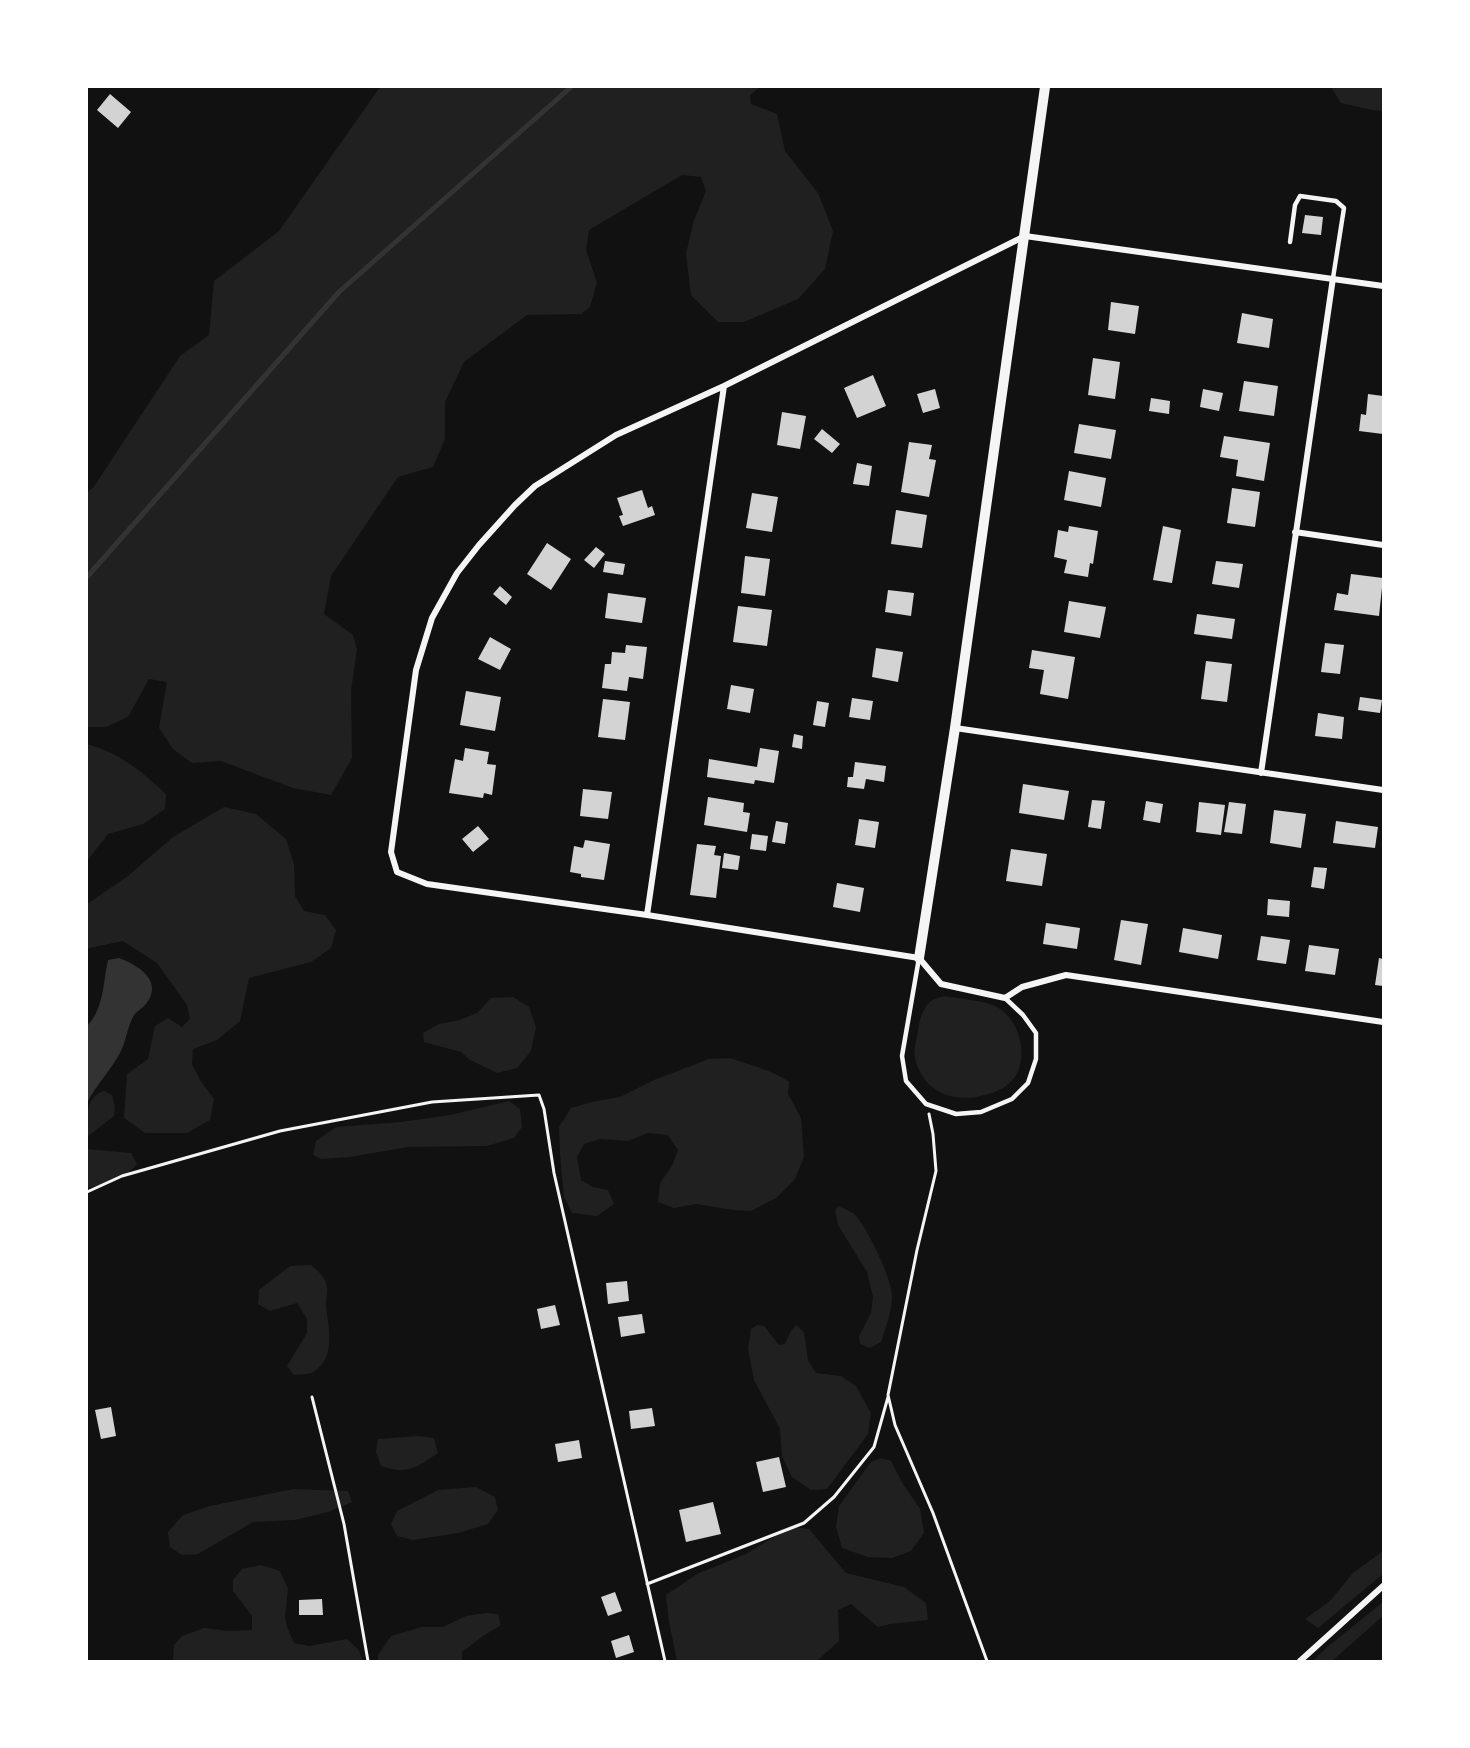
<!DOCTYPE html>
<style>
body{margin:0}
#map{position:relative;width:1470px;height:1748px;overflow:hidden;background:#111;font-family:"IBM Plex Serif",serif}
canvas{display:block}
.frame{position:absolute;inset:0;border:88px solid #fff;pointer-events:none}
</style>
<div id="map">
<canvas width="1470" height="1748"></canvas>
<div class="frame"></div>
</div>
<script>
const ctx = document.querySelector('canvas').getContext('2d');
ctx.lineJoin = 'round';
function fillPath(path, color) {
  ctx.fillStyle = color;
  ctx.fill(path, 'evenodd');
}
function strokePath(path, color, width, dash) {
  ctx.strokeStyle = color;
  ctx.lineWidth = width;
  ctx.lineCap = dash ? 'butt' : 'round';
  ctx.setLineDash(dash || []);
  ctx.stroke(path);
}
fillPath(new Path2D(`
 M380 87H760L750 95 751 104 777 114 785 151 818 193 833 231 825 269 798 299 744 322H718L691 295 686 254 694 220 706 191 701 177 682 175 589 230 586 250 597 282 590 307 581 314 527 315 464 362 445 402V439L433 467 398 477 331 576 324 614 353 635 357 649 351 691 352 758 331 795 293 788 221 761 192 763 173 749 159 728 167 682 149 679 128 717 106 727H87V492L93 488 180 356 209 335 214 281 279 231Z
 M1331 87H1383V111L1372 110 1341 103Z
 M87 744C118 752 143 772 166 794L165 809 143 824 108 834 87 861Z
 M224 807 256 814 286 839 294 864 295 896 304 911 325 915 336 930 331 948 311 962 249 978 240 1021 217 1040 193 1049 192 1064 200 1080 214 1099 210 1120 187 1133H145L124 1118 127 1074 148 1059 155 1026 168 1018 182 1027 190 1019 187 1005 157 963 123 941 89 948 87 951V904L128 876 173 837Z
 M943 996C959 999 992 1000 1004 1012 1025 1030 1030 1073 1003 1088 968 1106 925 1101 915 1058 913 1050 917 1039 918 1031 919 1022 923 1007 930 1002 933 999 939 998 943 996Z
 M513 997 529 1007 536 1027 531 1051 517 1068 497 1073 470 1060 461 1052 424 1042 423 1033 439 1024 460 1020 477 1013 491 998Z
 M730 1058C749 1065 773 1070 789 1082L788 1094 801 1118 804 1157 795 1179 776 1198 751 1211 733 1210 696 1204 674 1208 658 1202 660 1183 672 1166 678 1150 668 1135 648 1133 628 1141 600 1139 584 1144 577 1157 581 1180 593 1187 608 1190 614 1204 597 1216 572 1213 564 1197 560 1154 559 1127 571 1108 591 1102 620 1097 654 1080 709 1059Z
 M104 1091 112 1095 115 1107 114 1116 87 1137C87 1121 84 1097 104 1091Z
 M509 1101 520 1109 522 1127 514 1138 487 1146 408 1147 350 1157 321 1159 313 1155 316 1141 336 1127 401 1122 450 1115Z
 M87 1149 131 1153 137 1164C125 1179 106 1184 87 1188Z
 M838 1206C844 1209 851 1211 855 1215 867 1227 892 1279 892 1296 892 1311 886 1327 881 1342L870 1348 860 1344 859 1336 871 1313 873 1297 867 1272 838 1225 835 1211Z
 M311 1265C318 1271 326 1277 327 1288 328 1294 325 1300 326 1307 329 1328 336 1359 313 1372 308 1375 299 1374 294 1375L287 1366 307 1333V1319L297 1303 270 1311 258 1304 259 1290 290 1266Z
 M757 1325 764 1326 779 1345 785 1344 791 1331 796 1325 804 1332 808 1360 816 1373 841 1376 856 1386 871 1413 868 1434 827 1489 811 1490 792 1477 782 1456 780 1429 754 1380 748 1349 751 1329Z
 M419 1436 434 1438 438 1453C416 1468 407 1475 381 1466L376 1452 378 1439Z
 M881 1458 891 1461 903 1484 920 1509 924 1533 911 1551 892 1558 868 1557 842 1548 836 1527 839 1506 871 1462Z
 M476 1487 495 1497 498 1510 488 1524 458 1533 413 1540 397 1536 391 1524 397 1511 438 1490Z
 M293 1489 348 1491 352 1502 328 1512 295 1520 253 1522 198 1554 182 1555 170 1547 168 1532 183 1515 210 1506Z
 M790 1527 809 1529 846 1573 904 1587 926 1603 928 1620 890 1624 878 1627 851 1604 838 1610 839 1641 817 1661H677L669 1622 666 1595 697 1574 746 1554Z
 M1383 1551V1574L1318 1628 1305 1619 1330 1601 1353 1573Z
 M261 1565 280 1571 288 1589 285 1616 287 1627 294 1643 309 1646 347 1639 358 1649 363 1661H173L174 1645 182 1636 204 1628 228 1631 252 1630V1616L233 1591V1580L242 1569Z
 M1383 1602V1616L1332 1661H1313L1326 1648Z
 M486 1613 498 1614 501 1625 483 1636 462 1652V1661H378V1655L391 1636 422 1627H443L466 1616Z`), '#202020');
fillPath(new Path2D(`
 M119 958C138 965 164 981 146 1004 142 1009 135 1012 133 1017 127 1028 126 1042 120 1053 111 1070 96 1085 87 1103V1026C104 1009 103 982 108 960Z`), '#333');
strokePath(new Path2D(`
 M87 577 339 292 571 87`), '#333', 5);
fillPath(new Path2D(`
 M110 94 131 112 118 128 97 110Z
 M1305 215 1323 217 1321 235 1302 233Z
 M1111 302 1139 306 1135 334 1108 330Z
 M1242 313 1273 319 1269 348 1237 343Z
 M1093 358 1120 362 1115 399 1088 395Z
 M873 375 886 406 857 418 844 388Z
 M1244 381 1278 386 1274 416 1239 411Z
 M935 389 940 408 923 413 917 394Z
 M1203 389 1223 393 1219 411 1200 407Z
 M1368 394 1383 396V434L1359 431 1361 414 1366 415Z
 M1151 398 1170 401 1169 414 1149 411Z
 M782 412 806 416 800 449 777 445Z
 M1079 424 1116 430 1111 459 1074 453Z
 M822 429 840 444 832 453 814 439Z
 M1224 436 1270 443 1264 481 1236 476 1238 460 1220 457Z
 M909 442 932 445 929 459 936 460 929 497 901 492Z
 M857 463 872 466 869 486 853 484Z
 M1069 471 1106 478 1101 507 1064 500Z
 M1232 488 1260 492 1255 527 1227 523Z
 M642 490 648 508 652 506 655 515 623 526 619 516 623 515 617 498Z
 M752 493 778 497 772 532 746 528Z
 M896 510 927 515 922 548 891 544Z
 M1069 526 1098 531 1093 564 1090 563 1088 577 1064 573 1067 560 1054 557 1058 530 1068 532Z
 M1163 526 1181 530 1172 583 1153 580Z
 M547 543 571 559 551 590 527 574Z
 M596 547 605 554 594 568 584 560Z
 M745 556 770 559 765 596 741 593Z
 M605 561 625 564 623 575 603 572Z
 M1216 561 1243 564 1239 588 1212 584Z
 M1351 574 1383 578 1379 616 1334 610 1337 593 1348 595Z
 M500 586 512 597 506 605 493 594Z
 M888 590 914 593 911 616 885 612Z
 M608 593 646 598 642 623 605 618Z
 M1069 601 1106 607 1100 638 1064 632Z
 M738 606 772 610 767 646 733 642Z
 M1197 614 1235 619 1232 639 1194 634Z
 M490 637 511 649 500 670 478 659Z
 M1325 643 1344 645 1340 674 1321 672Z
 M626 645 647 647 643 679 629 677 627 691 602 688 605 664H611L612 652 625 653Z
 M876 648 903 652 898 682 872 677Z
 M1032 650 1075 657 1068 699 1040 694 1044 670 1029 668Z
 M1206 661 1232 664 1227 702 1201 699Z
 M731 685 754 689 750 713 727 709Z
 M466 691 501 697 495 731 460 725Z
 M1360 697 1382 700 1380 713 1358 710Z
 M852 698 873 701 870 720 849 717Z
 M603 699 630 702 625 740 598 737Z
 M817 701 829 703 825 727 813 725Z
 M1318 713 1344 717 1342 739 1315 736Z
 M794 734 803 736 802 749 792 747Z
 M465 748 489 752 487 764 496 765 492 795 484 793 483 798 449 793 455 759 463 761Z
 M760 748 779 751 774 783 755 780 754 784 707 777 709 759 757 767Z
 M855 762 886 766 884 782 866 779 864 789 847 787 848 777H853Z
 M1023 784 1069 791 1064 820 1019 813Z
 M583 789 612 792 608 819 580 816Z
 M708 797 744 803 743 812 750 813 747 832 704 825Z
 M1092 800 1105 801 1101 829 1088 827Z
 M1146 801 1163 804 1160 823 1143 820Z
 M1199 802 1225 805 1221 835 1196 832Z
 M1229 802 1246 804 1242 834 1224 832Z
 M1274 810 1306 814 1301 848 1270 843Z
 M859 819 879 822 875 848 855 845Z
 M776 821 788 823 785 844 772 842Z
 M1336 821 1378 827 1375 848 1333 843Z
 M478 826 489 839 473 852 462 839Z
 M752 834 768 836 766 851 750 849Z
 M585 840 610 844 604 880 581 877V874L570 872 574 846 583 848Z
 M697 844 716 846 714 855 721 856 716 898 690 895Z
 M1011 849 1047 854 1042 886 1006 881Z
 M724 853 740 856 738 870 722 868Z
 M1314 867 1327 868 1324 889 1311 887Z
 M837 883 864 888 860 912 833 907Z
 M1268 899 1290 901 1289 917 1267 915Z
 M1121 920 1148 924 1141 965 1114 960Z
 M1046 923 1080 928 1077 949 1043 944Z
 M1183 928 1222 935 1218 959 1179 952Z
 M1261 936 1290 940 1286 964 1257 960Z
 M1309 945 1339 949 1335 975 1305 971Z
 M1379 958 1383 959V986L1375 985Z
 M627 1281 629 1301 608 1304 606 1283Z
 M555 1305 560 1325 541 1329 537 1309Z
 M642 1314 645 1333 621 1337 618 1317Z
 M111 1407 116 1436 101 1439 95 1410Z
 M652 1408 655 1426 631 1429 629 1411Z
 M579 1440 582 1458 558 1462 555 1444Z
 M779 1457 786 1487 763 1492 756 1462Z
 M713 1502 721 1534 686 1542 679 1510Z
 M615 1592 622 1611 608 1616 601 1597Z
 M322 1599 323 1615H299V1600Z
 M629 1635 634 1652 616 1658 611 1641Z`), '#d3d3d3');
strokePath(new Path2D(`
 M929 1114 933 1134 936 1171 917 1250 888 1395 895 1425 933 1513 987 1661
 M87 1192 122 1176 280 1131 432 1102 539 1095 544 1109 554 1173 665 1661
 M312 1397 344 1524 368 1661
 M647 1584 804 1523 834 1497 874 1447 888 1397`), '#f5f5f5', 3);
strokePath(new Path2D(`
 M1290 242 1295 205 1300 196 1336 201 1344 208 1333 278
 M919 958 902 1056 906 1081 926 1104 956 1114 981 1112 1012 1099 1028 1083 1036 1059V1033L1023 1015 1005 998`), '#f5f5f5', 4.5);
strokePath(new Path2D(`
 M1383 286 1025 236 724 386 616 435 535 486 515 505 479 545 457 573 432 618 416 670 391 852 397 872 427 884 647 915 919 958 941 984 1005 998 1022 987 1066 975 1383 1022
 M1295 532 1383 545
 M955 728 1383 790
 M1261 773 1333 278
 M647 915 724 386
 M1300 1661 1383 1586`), '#f5f5f5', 6);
strokePath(new Path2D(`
 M919 958 955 728 1045 87`), '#f5f5f5', 10);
</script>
